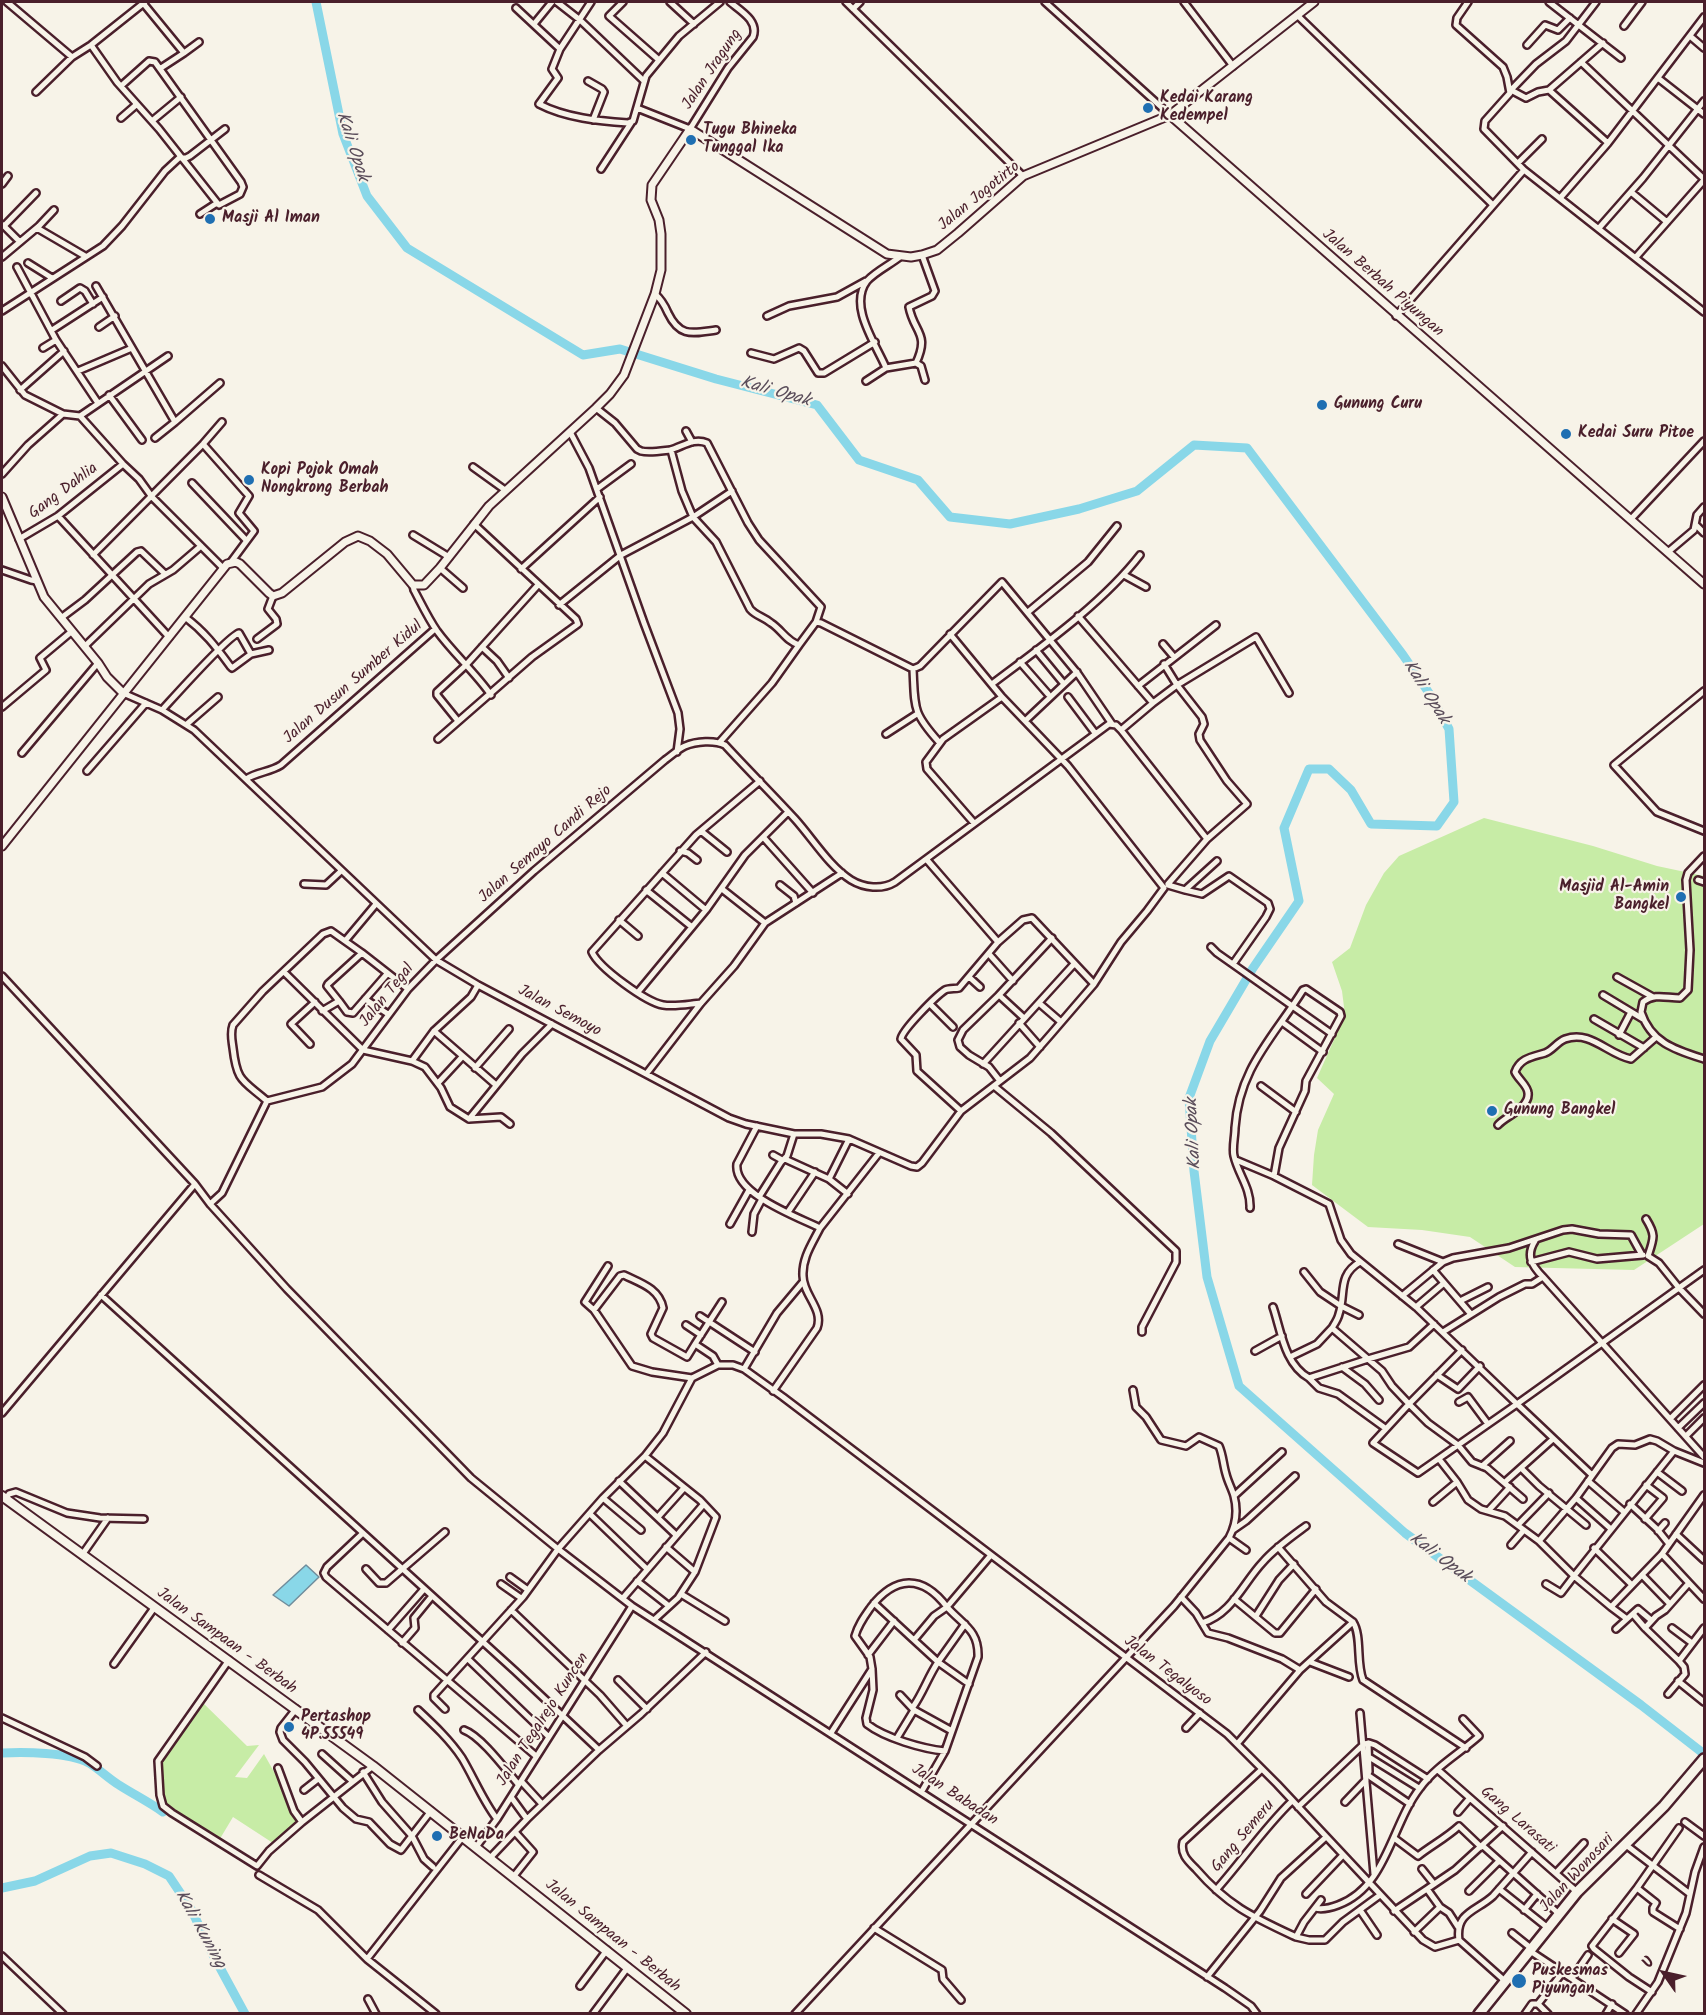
<!DOCTYPE html>
<style>
body{margin:0}
#map{position:relative;width:1706px;height:2015px;overflow:hidden;background:#f7f3e8;font-family:Kalam,sans-serif}
canvas{display:block}
.frame{position:absolute;inset:0;border:3px solid #4a1f2b;pointer-events:none}
.north{position:absolute;left:1634px;top:1943px;width:60px;height:60px;-webkit-text-stroke:4px #f7f3e8;paint-order:stroke;rotate:304deg;font-size:16px;font-weight:700;line-height:24px;text-align:center;color:#4a1f2b}
.north::after{content:'';display:block;margin:auto;width:21px;height:27px;background:#4a1f2b;clip-path:polygon(50% 0,100% 100%,50% 72%,0 100%)}
</style>
<div id="map">
<canvas width="1706" height="2015"></canvas>
<div class="frame"></div>
<div class="north">U</div>
</div>
<script>
const ctx = document.querySelector('canvas').getContext('2d');
ctx.lineJoin = 'round';
function fillPath(path, color) {
  ctx.fillStyle = color;
  ctx.fill(path, 'evenodd');
}
function strokePath(path, color, width, dash) {
  ctx.strokeStyle = color;
  ctx.lineWidth = width;
  ctx.lineCap = dash ? 'butt' : 'round';
  ctx.setLineDash(dash || []);
  ctx.stroke(path);
}
function write(font, color, halo, rows, align = 'center') {
  ctx.font = font + ' Kalam,sans-serif';
  ctx.lineWidth = 4.5;
  ctx.setLineDash([]);
  ctx.textBaseline = 'middle';
  ctx.strokeStyle = halo;
  ctx.fillStyle = color;
  for (const [text, x, y, turn = 0] of rows) {
    ctx.save();
    ctx.translate(x, y);
    ctx.rotate((+turn || 0) * Math.PI / 180);
    ctx.textAlign = isNaN(turn) ? turn : align;
    if (halo) ctx.strokeText(text, 0, 0);
    ctx.fillText(text, 0, 0);
    ctx.restore();
  }
}
fillPath(new Path2D(`
 M1484 818 1593 846 1657 866 1704 876V1224L1634 1270 1515 1267 1470 1237 1422 1230 1368 1227 1312 1185 1314 1155 1318 1130 1334 1094 1317 1078 1345 1015 1342 991 1332 962 1350 948 1366 905 1384 873 1399 856Z
 M200 1700 247 1746 259 1745 235 1777 247 1778 264 1754 302 1822 276 1845 233 1817 218 1842 163 1806 158 1761Z`), '#c7eca6');
const water = new Path2D(`
 M306 1565 319 1577 289 1606 273 1595Z`);
fillPath(water, '#89d7e8');
strokePath(water, '#708d9c', 1.5);
strokePath(new Path2D(`
 M316 2 343 134 367 196 407 248 583 355 620 349 716 379 817 405 859 460 918 480 950 517 1010 524 1079 509 1137 491 1194 445 1247 448 1403 655 1429 693 1449 729 1454 802 1437 826 1371 824 1351 790 1329 769H1309L1284 828 1299 901 1253 968 1210 1041 1189 1098 1194 1171 1207 1277 1239 1386 1405 1533 1641 1705 1704 1754
 M2 1753C24 1752 68 1752 89 1763 99 1769 109 1779 119 1785 133 1794 149 1802 163 1812
 M2 1888 35 1881 90 1856 111 1853 145 1864 169 1876 191 1909 212 1953 245 2014`), '#89d7e8', 9);
const minor = new Path2D(`
 M7 2 72 57 91 45 145 2
 M557 2 580 20 644 81
 M591 2 560 49 552 69 558 78 539 104C566 118 599 121 628 123L633 121 646 76 679 36 720 2
 M623 2 609 16 659 60
 M670 2 694 24
 M846 2 1023 176
 M1045 2 1170 115
 M1184 2 1233 66
 M1468 2 1457 18 1456 25 1503 67 1507 77 1510 93 1485 121 1484 129 1524 170 1704 312
 M1549 2 1621 58
 M1596 2 1566 41 1536 64 1511 90 1526 98 1538 92 1549 90 1608 143
 M143 3 184 53 199 42
 M516 8 560 49
 M853 9 860 2
 M1297 15 1493 205
 M534 24 552 2
 M1624 26 1642 2
 M1690 36 1704 48
 M91 45 117 82 159 129 219 205 240 194 243 187 241 182 155 62 149 61 121 86
 M1527 45 1545 25 1558 30 1570 18
 M1581 62 1704 179
 M161 68 184 53
 M1658 78 1704 114
 M588 81 602 89 604 92 593 120
 M1549 90 1603 43
 M36 92 72 57
 M637 108 690 129 728 68 753 37C759 21 741 11 730 2
 M121 118 136 105
 M152 121 181 97
 M1518 163 1542 139
 M601 169 631 123
 M2 184 8 176
 M1631 192 1667 222
 M1561 197 1608 143 1704 17
 M200 214 217 203
 M3 225 20 242
 M4 226 36 193
 M37 228 85 256
 M1599 228 1643 178 1704 101
 M2 257 39 226 54 210
 M1636 257 1704 180
 M28 263 52 278
 M17 267 56 340 98 403
 M96 286 175 422 155 438
 M655 294C661 299 665 306 668 313 680 338 693 333 716 330
 M61 301 80 288 85 291 93 304
 M2 311 103 246 122 226 165 171 179 158H186L190 156 225 129
 M767 316 789 306 837 297 866 281
 M1396 316 1524 170
 M99 327 115 316
 M52 330 103 297
 M43 348 56 340
 M751 353 774 359 799 348 804 351 818 373H824L875 342
 M916 363C930 333 914 333 909 307L932 296 935 291 922 255
 M2 366 25 395 63 414 80 416 168 356
 M886 368C876 344 848 306 867 281 876 271 890 265 901 256
 M78 371 132 348
 M866 381 886 368 916 363 921 366 925 380
 M20 390 64 351
 M109 395 142 440
 M596 408 615 423 637 449 641 451C649 453 661 451 670 450 682 447 694 437 707 443L748 523 759 540 821 607 816 622
 M80 416 123 464 139 479 152 497 223 568
 M175 422 220 383
 M686 431 692 442
 M570 432 589 468 644 623 678 713 680 729 677 752
 M203 444 249 496 239 513 254 531 231 562
 M671 450 682 491 693 517 716 542 750 609C756 616 764 617 771 623 782 630 786 641 799 645L816 622 821 623 913 669 920 666 1002 582 1078 674 1112 724
 M473 467 505 490
 M2 474 28 445 63 414
 M192 483 246 540
 M597 489 631 464
 M58 516 169 637
 M1631 519 1704 441
 M1696 525 1704 533
 M413 535 449 557
 M19 539 58 516 123 464
 M1668 552 1694 530 1697 515 1704 507
 M93 555 203 444 222 422
 M440 568 463 588
 M521 569 600 497
 M2 570 31 580 37 581
 M1124 575 1146 587
 M413 585 414 590C421 603 428 618 437 631 453 653 475 672 491 695
 M559 605 621 555 693 517 732 491
 M1028 612 1088 562 1117 526
 M1078 616 1153 703 1177 685 1256 637 1289 693
 M61 618 85 600 137 552 141 551 165 574
 M257 639 277 624 276 619 268 609 273 596
 M1163 644 1174 657
 M85 646 149 584 173 570 201 546
 M482 647 497 661 509 678
 M1036 650 1064 684
 M251 654 269 650
 M1020 662 1048 694
 M1164 664 1177 685 1202 717 1204 724 1199 734 1200 740 1227 781 1247 804 1207 839 1168 884
 M913 669C915 708 912 712 939 742
 M992 684C1041 647 1103 603 1140 555
 M1138 686 1216 625
 M1704 691 1614 765 1657 812 1704 831
 M123 693 162 710 194 730 436 960 478 985 729 1118 746 1124 794 1134H821L849 1139 911 1166 917 1167 922 1163 961 1111 1030 1058 1051 1034 1094 984 1121 942 1147 911 1164 888 1068 766 1002 697 950 634
 M1068 697 1095 733
 M2 707 46 670 40 658 71 632
 M162 710C174 697 228 636 239 633L251 654 232 668 231 667C216 647 205 632 185 617
 M458 721 437 695V692L465 666 538 585
 M1025 721 1077 672
 M187 724 218 697
 M1121 730 1153 703
 M886 734 917 714
 M438 739 532 657 578 624 576 619 474 524
 M719 743 772 683 799 645
 M22 753 98 663
 M87 771 146 703
 M246 779C257 772 270 772 281 765L435 629
 M974 823 927 769 926 762 943 739 1002 697
 M701 831 727 852
 M764 838 813 893
 M680 851 688 853 697 860
 M1704 856 1688 873 1686 880 1690 950 1688 990 1680 998C1666 998 1655 993 1643 1002L1641 1012C1651 1043 1676 1050 1704 1059
 M927 860 998 942
 M662 873 706 910
 M1698 880 1704 882
 M304 884 326 885 341 871
 M780 885 794 896 796 903
 M1168 885 1185 890 1217 861
 M722 889 765 923
 M646 890 692 927
 M1185 890 1202 894 1229 876 1268 903 1270 909 1266 917 1233 964
 M619 920 638 936
 M345 941 362 953
 M1211 947 1217 953 1332 1034
 M989 954 1013 981
 M284 972 363 1050 412 1061 425 1067 441 1088 450 1107 469 1119 501 1117 510 1124
 M2 976 195 1184 210 1204 287 1289 471 1478 558 1549 632 1606 1225 1988 1251 2006 1257 2014
 M969 977 980 987
 M1617 977 1653 997
 M638 992 706 910 745 855 788 812
 M999 995 1024 1018
 M1603 995 1643 1019
 M365 999 388 1014
 M339 1001 347 1012 353 1013 387 974
 M701 1003C689 1004 675 1007 663 1005 646 1002 599 968 592 952L696 835 760 781
 M1039 1003 1061 1022
 M930 1004 953 1027
 M322 1011 339 1001 327 986 328 984 362 953 408 989
 M1594 1019 1644 1048
 M1282 1022 1323 1052
 M1019 1023 1040 1047
 M434 1031 496 1085
 M1619 1035 1631 1012
 M310 1044 291 1024 315 1002
 M412 1061 434 1031 471 997 478 985
 M983 1064 1074 964
 M475 1068 509 1029
 M647 1073 701 1003 734 966 765 923 842 873
 M1000 1081 989 1067 969 1055 960 1047 958 1040 963 1030 999 995 1052 938
 M438 1083 462 1057
 M994 1086 1051 1133 1176 1251V1262L1142 1327V1332
 M1261 1086 1296 1112
 M267 1101C243 1080 237 1083 233 1048 232 1040 230 1033 233 1025L263 991 323 934 331 931 345 941 376 904
 M961 1111 917 1071 916 1055 901 1039C902 1030 936 996 945 990 949 988 955 989 959 988L998 942 1023 920 1032 918 1094 984
 M469 1119 522 1054 552 1024
 M1498 1125C1504 1117 1530 1108 1528 1093 1528 1086 1518 1079 1515 1072 1520 1058 1532 1057 1545 1053 1553 1050 1557 1042 1565 1039 1591 1030 1607 1054 1631 1059L1655 1038
 M757 1126 737 1164C733 1194 798 1217 820 1228L879 1153
 M773 1155 782 1160
 M785 1159 829 1179 849 1139
 M1236 1160 1274 1176
 M829 1179 848 1194
 M759 1197 781 1162 787 1156 794 1134
 M210 1204 222 1193 267 1101 322 1087 352 1064 408 989 436 960 534 871 665 760C671 756 678 749 685 746 696 741 715 740 725 745 748 770 772 794 795 819 813 839 829 866 851 880 864 888 882 890 895 882L1109 724 1116 725 1121 730 1207 839
 M1250 1208C1251 1188 1238 1174 1234 1156 1232 1148 1235 1137 1235 1128 1239 1068 1273 1038 1303 990L1306 989 1340 1012 1341 1016 1306 1081 1305 1091 1279 1148 1274 1176 1329 1204 1341 1240 1351 1254 1416 1307 1517 1404 1418 1473 1373 1443 1409 1404 1392 1386 1382 1371 1368 1359 1309 1378C1284 1364 1281 1330 1273 1307
 M788 1212 815 1172
 M1646 1219C1656 1235 1654 1238 1648 1256L1659 1263 1679 1288 1704 1314
 M730 1224 749 1190
 M752 1232 754 1214 762 1199
 M1398 1244 1443 1262
 M1360 1262C1337 1275 1346 1294 1339 1314 1338 1319 1335 1323 1332 1328L1368 1359 1409 1347 1434 1324
 M1531 1262 1569 1252 1597 1259 1643 1255
 M608 1266 585 1302 594 1310 632 1366 652 1372 692 1378
 M1433 1270 1470 1313
 M1304 1272 1320 1292 1341 1306 1359 1315
 M1543 1277 1704 1457
 M101 1295 515 1671 599 1750
 M1402 1296 1443 1262 1453 1258 1509 1248 1563 1230 1572 1229 1599 1234 1631 1235 1642 1255
 M1460 1301 1488 1287
 M1416 1307 1444 1283
 M594 1310 620 1276 624 1275C640 1283 659 1288 663 1308L651 1334 653 1338 687 1357 695 1344 713 1356 718 1365
 M700 1316 755 1352
 M686 1325 701 1335
 M1443 1332 1499 1297 1525 1284H1532L1543 1277C1531 1265 1526 1255 1535 1241
 M695 1344 722 1302
 M1462 1350 1409 1404 1428 1423 1458 1445 1472 1462 1487 1468 1523 1499
 M1255 1351 1282 1336
 M1290 1357 1317 1344 1332 1328
 M1342 1367 1365 1384 1379 1400
 M744 1369 777 1313 803 1282
 M1437 1375 1458 1389 1480 1366
 M1309 1378 1319 1388 1338 1394 1385 1428
 M773 1391 817 1328C824 1309 803 1295 803 1276 802 1258 812 1244 820 1228
 M1459 1402 1468 1397 1488 1424
 M2 1413 195 1184
 M1670 1419 1704 1385
 M1678 1428 1704 1403
 M1686 1436 1704 1418
 M645 1456 700 1500 716 1517 695 1572
 M1439 1459 1457 1482 1468 1500 1481 1509 1505 1516 1539 1541
 M1482 1466 1510 1441
 M1521 1468 1539 1486 1586 1525
 M1657 1472 1682 1491
 M1592 1475 1517 1404 1704 1270
 M619 1481 676 1535
 M1588 1481 1624 1512
 M1505 1482 1553 1439
 M1234 1496 1282 1452
 M603 1498 641 1530
 M1576 1498 1611 1529
 M6 1499 9 1494 16 1492 67 1513 100 1518 144 1519
 M1433 1502 1457 1482
 M1630 1504 1657 1529 1669 1544
 M1489 1510 1510 1487
 M590 1514 647 1569
 M658 1517 684 1488
 M1645 1519 1663 1498 1646 1485
 M1518 1525 1549 1493
 M1233 1530 1246 1521 1295 1476
 M1658 1531 1665 1523
 M363 1533 327 1567 324 1573 326 1577 536 1756
 M1676 1534 1704 1560
 M1229 1538 1246 1550
 M1511 1545 1524 1530
 M1278 1547 1326 1602 1353 1622
 M1594 1548 1631 1584
 M1662 1554 1704 1495
 M82 1555 108 1518
 M366 1569 379 1583H386L445 1532
 M1642 1575 1670 1604
 M510 1577 528 1590
 M637 1581 669 1606
 M501 1584 521 1598
 M1546 1584 1561 1593 1574 1576 1539 1541 1576 1498 1612 1448 1618 1444 1635 1445 1650 1439 1657 1441 1674 1451
 M681 1594 725 1621
 M1181 1597 1196 1613 1208 1633 1228 1638 1282 1659 1300 1670 1353 1622
 M623 1598 703 1505
 M1234 1599 1275 1633H1280L1316 1589
 M1704 1599 1689 1583 1665 1610 1656 1616 1645 1628 1679 1661 1704 1628
 M874 1603 914 1640
 M1611 1607 1574 1576 1674 1451 1704 1463
 M511 1610 600 1695 627 1726
 M1633 1614 1645 1628
 M1256 1616 1279 1580 1294 1564
 M655 1619 678 1598 695 1572 666 1547
 M1627 1619 1611 1607 1662 1554 1689 1583
 M1353 1622C1362 1636 1356 1663 1363 1680L1466 1748
 M1202 1623C1232 1614 1243 1583 1263 1562 1275 1548 1291 1537 1306 1526
 M1672 1628 1692 1643
 M1616 1629 1638 1609 1651 1620
 M388 1630 424 1589
 M402 1643 415 1628 414 1618 432 1596
 M868 1655 894 1621
 M468 1659 549 1737
 M229 1660 158 1761 160 1795 163 1806 172 1813 257 1866 269 1851 302 1822 373 1766
 M1310 1662 1349 1677
 M114 1664 154 1608
 M618 1680 647 1709
 M1678 1681 1704 1702
 M1668 1694 1685 1674 1684 1667 1679 1661
 M900 1695 914 1710 952 1731
 M913 1707C923 1693 928 1677 938 1662L969 1684
 M296 1709 281 1728 280 1732 283 1740 305 1762 343 1808 356 1819 369 1822 390 1844 401 1850 431 1811
 M445 1709 434 1698V1695L523 1597 558 1549 603 1498 645 1456 663 1433 692 1378 718 1365H733L744 1369 783 1397 1227 1734 1277 1784 1423 1940 1435 1947 1459 1940 1505 1981
 M418 1710C434 1725 450 1740 462 1758 474 1778 483 1801 497 1819
 M1360 1713 1374 1874
 M2 1718 85 1757 97 1766
 M1186 1728 1200 1713
 M464 1730C481 1736 506 1770 518 1784
 M831 1733 872 1669
 M897 1738 914 1710
 M1368 1743 1369 1772
 M1237 1744 1300 1670
 M945 1751C923 1749 885 1738 867 1724L866 1718 873 1690 872 1669 870 1657 855 1636C858 1625 864 1617 871 1607 895 1576 922 1574 947 1607L934 1616 914 1640 938 1662 965 1624
 M322 1754 352 1781
 M1369 1757 1419 1788
 M278 1768 294 1811 302 1822
 M1262 1769 1183 1842C1180 1854 1188 1861 1196 1869 1228 1906 1253 1917 1296 1937
 M1438 1770 1577 1892
 M363 1772 382 1802 412 1836 424 1859 433 1867
 M1369 1776 1410 1804
 M521 1781 542 1804
 M304 1790 318 1779
 M922 1791 945 1751 978 1657C979 1630 963 1625 947 1607L991 1555
 M511 1797 527 1819
 M1345 1802 1366 1780
 M1298 1807 1364 1744 1369 1743 1375 1745 1428 1779
 M1458 1812 1470 1798
 M1685 1822 1704 1836
 M1394 1838 1418 1856C1432 1845 1446 1838 1459 1826L1481 1847
 M1626 1845 1690 1894
 M1483 1846 1559 1914
 M476 1847 497 1819 632 1606
 M490 1858 527 1819 599 1750 641 1714 706 1652
 M1422 1869 1434 1884
 M1556 1873 1584 1843
 M259 1875 318 1910 367 1959 461 1839
 M514 1876 533 1852 515 1832
 M1637 1888 1656 1903 1653 1908V1912L1680 1929
 M1427 1889 1455 1870 1503 1826
 M1499 1889 1548 1928
 M1216 1890C1242 1861 1264 1828 1292 1801
 M1469 1891 1499 1861
 M1306 1894 1343 1855
 M1321 1900 1304 1922 1296 1937 1309 1940H1325L1343 1922 1380 1895
 M1315 1908C1323 1910 1330 1908 1338 1905 1387 1887 1391 1825 1420 1788 1435 1767 1460 1753 1479 1736L1463 1719
 M1360 1910 1377 1935
 M1524 1910 1537 1894
 M1394 1911 1427 1889 1440 1907 1449 1913 1458 1927
 M1612 1919 1634 1934 1619 1953
 M874 1928 942 1970 943 1979 961 2000
 M1414 1932 1440 1907
 M1512 1933 1532 1949
 M1459 1940C1455 1912 1477 1911 1493 1896L1532 1852
 M1530 1951 1625 2014
 M2 1956 63 2014
 M367 1959 436 2014
 M1207 1977 1260 1911 1281 1878 1326 1837
 M1572 1978 1588 1955
 M580 1986 607 1950
 M1652 1992 1629 1977 1594 1949 1592 1946 1637 1888 1679 1828
 M368 1999 376 2014
 M1538 2004 1548 2014
 M593 2014 628 1967
 M795 2014 1174 1606 1229 1538C1236 1525 1238 1511 1234 1496 1232 1489 1228 1482 1226 1474 1223 1464 1223 1455 1219 1446L1199 1437 1186 1446 1161 1440 1146 1417 1136 1407 1133 1390
 M1525 2014 1532 2004H1538L1563 1972
 M1606 2014 1612 2004
 M1636 2014 1658 1982 1686 1913 1695 1872 1704 1847`);
const tertiary = new Path2D(`
 M1170 115 1704 584
 M2 497 44 597 98 663 107 677 123 693
 M2 846 227 564 236 562 240 564 269 593 273 596 282 593 345 542 358 536 370 541 387 554 413 585H424L440 568 489 506 596 408 610 394 624 375 655 294 661 270V234L659 220 651 200 652 185 690 129 887 254 911 257 922 255 937 250 958 233 1023 176 1170 115 1314 2`);
const secondary = new Path2D(`
 M2 1496 373 1766 686 2014`);
const trunk = new Path2D(`
 M1479 2014 1577 1892 1664 1806 1704 1759`);
strokePath(minor, '#4a1f2b', 10);
strokePath(tertiary, '#4a1f2b', 11);
strokePath(secondary, '#4a1f2b', 12);
strokePath(trunk, '#4a1f2b', 14);
strokePath(minor, '#f7f3e8', 5);
strokePath(tertiary, '#f7f3e8', 7);
strokePath(secondary, '#f7f3e8', 8);
strokePath(trunk, '#f7f3e8', 9);
for (const [x, y, r, color] of [
 [1148,108,6,"#1f6fb2"],
 [691,140,6,"#1f6fb2"],
 [210,219,6,"#1f6fb2"],
 [1322,405,6,"#1f6fb2"],
 [1566,434,6,"#1f6fb2"],
 [249,480,6,"#1f6fb2"],
 [1681,897,6,"#1f6fb2"],
 [1492,1111,6,"#1f6fb2"],
 [289,1727,6,"#1f6fb2"],
 [437,1836,6,"#1f6fb2"],
 [1519,1981,8,"#1f6fb2"]
]) {
  const dot = new Path2D();
  dot.arc(x, y, r, 0, 2 * Math.PI);
  ctx.fillStyle = color;
  ctx.fill(dot);
  strokePath(dot, '#f7f3e8', 2);
}
write('16px', '#4a1f2b', '#f7f3e8', [
 ["Jalan Jragung",713,70,-56],
 ["Jalan Jogotirto",980,197,-39],
 ["Jalan Berbah Piyungan",1382,284,41],
 ["Gang Dahlia",64,492,-37],
 ["Jalan Dusun Sumber Kidul",354,683,-41],
 ["Jalan Semoyo Candi Rejo",546,845,-41],
 ["Jalan Tegal",388,996,-51],
 ["Jalan Semoyo",559,1012,28],
 ["Jalan Sampaan - Berbah",226,1642,36],
 ["Jalan Tegalyoso",1167,1672,37],
 ["Jalan Tegalrejo Kuncen",544,1720,-57],
 ["Jalan Babadan",954,1796,33],
 ["Gang Larasati",1517,1821,41],
 ["Gang Semeru",1244,1837,-50],
 ["Jalan Wonosari",1578,1874,-47],
 ["Jalan Sampaan - Berbah",612,1937,39]
]);
write('bold 16px', '#4a1f2b', '#f7f3e8', [
 ["Kedai Karang",1160,99],
 ["Kedempel",1160,117],
 ["Tugu Bhineka",703,131],
 ["Tunggal Ika",703,149],
 ["Masji Al Iman",222,219],
 ["Gunung Curu",1334,405],
 ["Kedai Suru Pitoe",1578,434],
 ["Kopi Pojok Omah",261,471],
 ["Nongkrong Berbah",261,489],
 ["Masjid Al-Amin",1669,888,"right"],
 ["Bangkel",1669,906,"right"],
 ["Gunung Bangkel",1504,1111],
 ["Pertashop",301,1718],
 ["4P.55549",301,1736],
 ["BeNaDa",449,1836],
 ["Puskesmas",1532,1972],
 ["Piyungan",1532,1990]
], 'left');
write('italic 18px', '#5a4d5a', '#f7f3e8', [
 ["Kali Opak",351,147,72],
 ["Kali Opak",775,393,16],
 ["Kali Opak",1425,693,58],
 ["Kali Opak",1195,1134,-93],
 ["Kali Opak",1439,1559,37],
 ["Kali Kuning",199,1930,61]
]);
</script>
